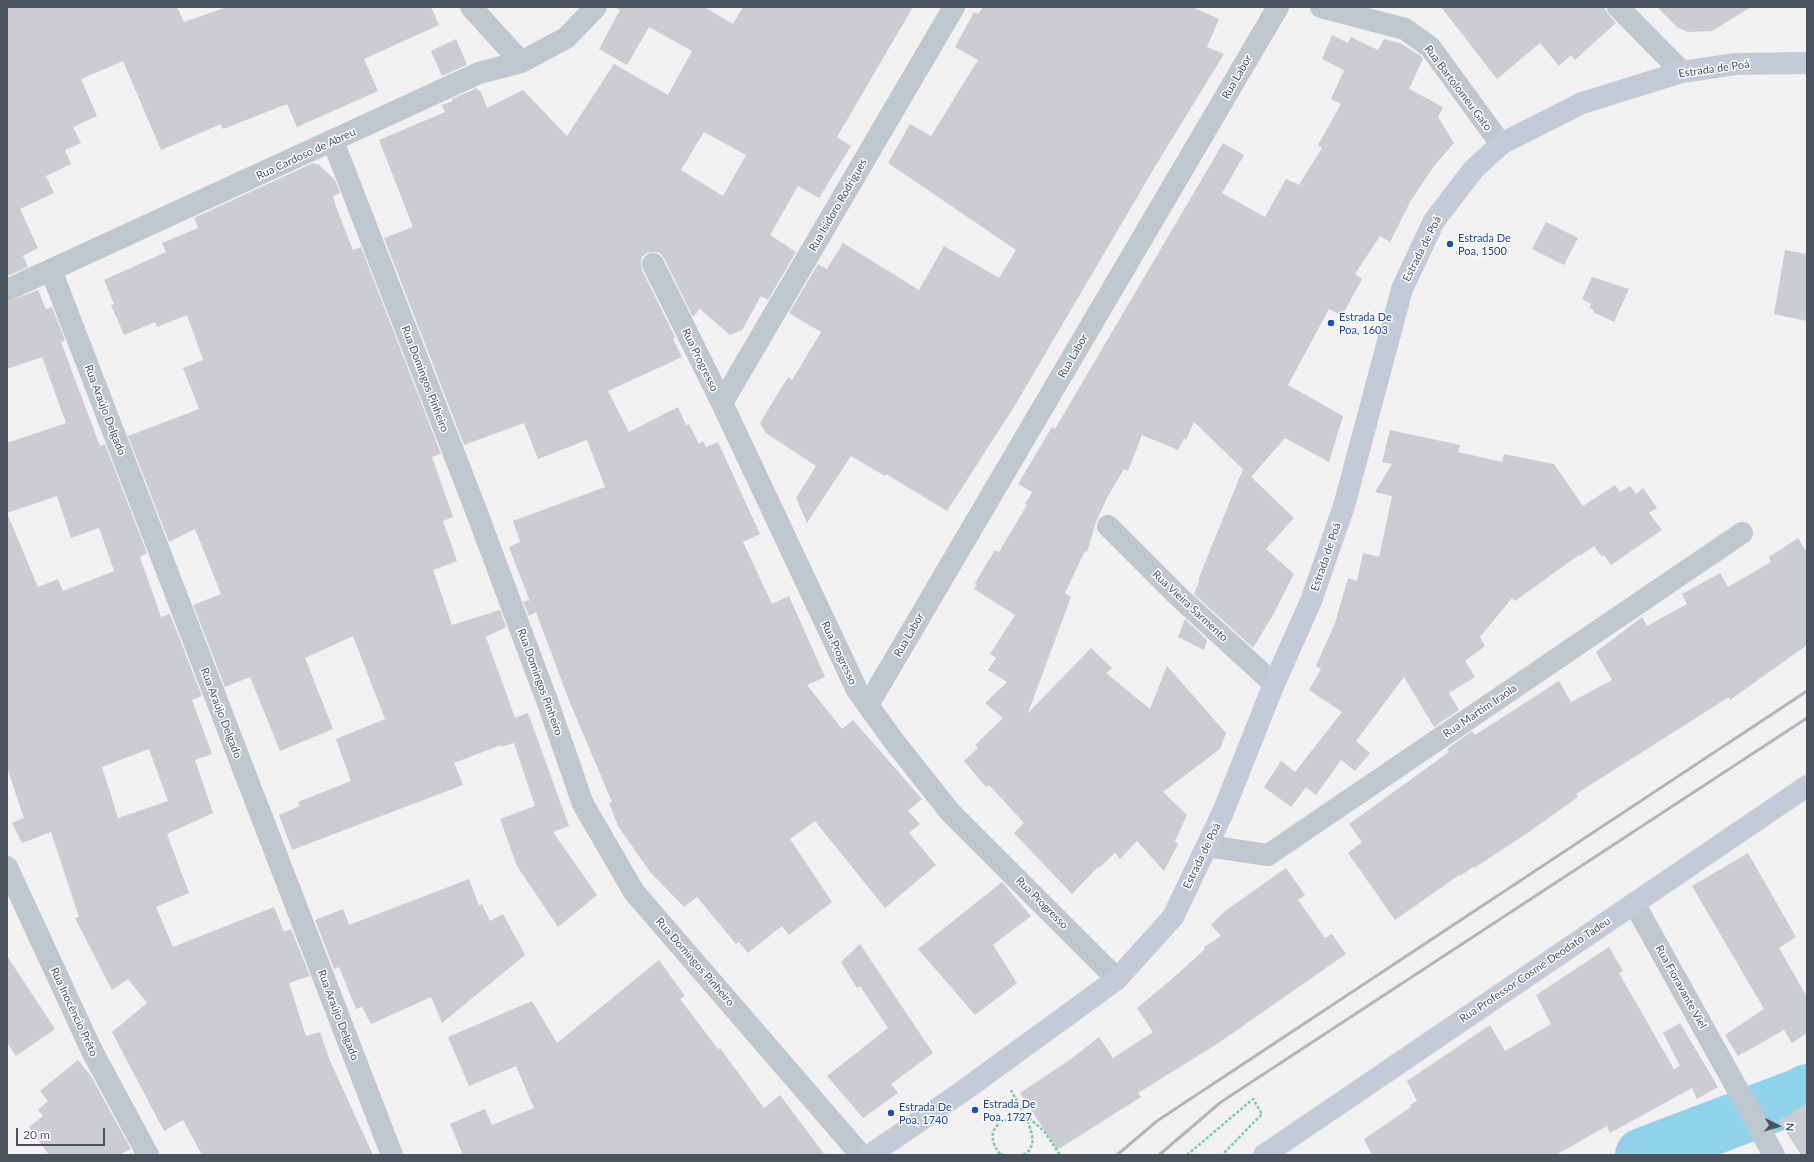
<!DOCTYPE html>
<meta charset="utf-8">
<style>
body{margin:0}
#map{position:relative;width:1814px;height:1162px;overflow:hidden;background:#f3f1f1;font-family:Lato,sans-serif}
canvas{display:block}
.frame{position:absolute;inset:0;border:8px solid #49535e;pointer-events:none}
.north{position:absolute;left:1758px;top:1106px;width:40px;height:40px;-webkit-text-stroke:3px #fff;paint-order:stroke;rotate:95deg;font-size:11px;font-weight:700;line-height:16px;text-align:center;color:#49535e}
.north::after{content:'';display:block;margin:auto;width:14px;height:18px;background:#49535e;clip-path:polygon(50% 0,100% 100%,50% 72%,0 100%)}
.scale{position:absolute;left:16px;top:1128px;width:89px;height:18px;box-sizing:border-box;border:2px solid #49535e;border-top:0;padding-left:5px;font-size:12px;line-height:14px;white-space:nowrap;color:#49535e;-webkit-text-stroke:3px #fff;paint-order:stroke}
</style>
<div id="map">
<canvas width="1814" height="1162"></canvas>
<div class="frame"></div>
<div class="north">N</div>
<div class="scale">20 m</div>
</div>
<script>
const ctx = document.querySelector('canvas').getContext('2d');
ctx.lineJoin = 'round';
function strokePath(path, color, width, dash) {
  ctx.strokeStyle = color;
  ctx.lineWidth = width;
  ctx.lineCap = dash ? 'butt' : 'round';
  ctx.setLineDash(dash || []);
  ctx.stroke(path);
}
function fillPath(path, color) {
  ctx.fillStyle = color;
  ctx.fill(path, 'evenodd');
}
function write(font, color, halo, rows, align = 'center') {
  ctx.font = font + ' Lato,sans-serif';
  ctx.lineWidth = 3;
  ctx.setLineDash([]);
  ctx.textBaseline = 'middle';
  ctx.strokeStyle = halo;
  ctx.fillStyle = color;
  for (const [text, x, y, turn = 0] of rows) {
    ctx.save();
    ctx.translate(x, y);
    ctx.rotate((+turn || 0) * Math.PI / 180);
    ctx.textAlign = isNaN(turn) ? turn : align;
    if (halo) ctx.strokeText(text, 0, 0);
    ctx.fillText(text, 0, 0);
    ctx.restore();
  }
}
strokePath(new Path2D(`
 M1642 1155 1800 1095 1807 1091`), '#90d2ea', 54);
fillPath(new Path2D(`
 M7 7H177L184 22 227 7H431L439 25 364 59 378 91 297 127 287 104 223 129 221 124 161 150 123 61 81 79 97 116 73 127 81 143 65 150 71 164 46 176 54 193 20 209 38 248 23 256 28 267 7 276Z
 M614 7H704L733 24 743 7H913L837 137 851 146 819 198 798 186 770 235 796 252 768 300 761 296 742 330 730 335 700 309 693 317 664 258 660 253 654 252 647 253 642 257 641 263 642 270 675 337 673 339 682 357 608 391 629 432 678 407 686 425 689 424 699 444 703 441 706 447 718 442 760 534 743 542 772 604 789 596 825 677 807 685 842 729 853 720 922 799 908 811 920 824 909 833 936 865 885 908 815 821 790 839 832 902 789 935 782 926 748 953 739 942 736 944 697 897 684 907 650 872 618 826 609 803 612 802 568 698 536 612 529 616 523 602 529 600 534 612 509 547 520 542 513 521 605 487 587 440 538 459 524 423 464 445 384 238 413 227 379 140 445 112 442 105 453 101 452 99 477 88 478 91 480 90 487 108 523 90 567 136 614 64 668 95 692 51 649 27 627 65 599 49 620 10ZM704 132 746 155 723 196 681 170Z
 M983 7H1192L1219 19 1207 47 1224 54 1156 165 1014 407 947 511 886 474 885 476 851 456 807 523 796 498 816 466 766 433 760 423 788 377 792 380 821 332 789 313 818 264 827 269 843 243 919 290 944 246 999 278 1016 250 888 163 910 124 931 136 978 60 955 47 974 12 978 14Z
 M1441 7H1604L1609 15 1616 23 1575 60 1571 55 1559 66 1540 43 1497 79Z
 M1657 7H1751L1712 31 1688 32 1678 28Z
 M1332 35 1348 43 1351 37 1378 50 1384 39 1400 43 1421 56 1423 59 1409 89 1443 107 1438 117 1454 143 1434 166 1410 202 1390 242 1380 236 1355 274 1362 279 1342 316 1329 309 1288 385 1343 416 1329 462 1285 438 1251 477 1194 422 1186 440 1184 438 1178 450 1142 435 1128 471 1124 469 1107 498 1096 522 1087 552 1085 551 1065 593 1071 597 1028 713 1091 648 1112 668 1106 673 1150 709 1167 666 1226 733 1220 749 1163 792 1187 815 1175 841 1178 844 1164 871 1137 841 1120 859 1115 853 1099 868 1098 867 1072 894 1014 833 1024 823 989 785 986 787 964 761 978 748 975 745 1003 718 985 703 1007 682 988 670 996 658 990 654 1015 615 974 589 977 585 975 583 995 550 999 552 1027 505 1025 504 1032 492 1018 484 1052 427 1055 429 1223 143 1244 155 1222 193 1265 217 1286 179 1299 185 1322 148 1318 145 1341 104 1331 99 1344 70 1322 59Z
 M456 39 467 65 442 76 431 51Z
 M313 163 319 165 335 180 340 193 333 196 336 207 353 250 361 247 441 454 432 457 453 517 443 521 457 561 433 570 452 625 500 610 506 627 486 637 515 718 528 713 569 826 553 832 597 895 558 927 517 866 500 819 535 806 514 743 501 747V745L454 763 463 785 292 850 279 815 300 806 298 802 351 781 336 739 385 719 353 636 305 658 333 729 280 751 250 677 225 687 193 605 221 594 195 529 169 542 128 436 199 409 183 368 203 360 187 315 157 327 155 322 124 335 111 305 114 304 104 280 166 252 162 243 198 228 194 218Z
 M1546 222 1578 238 1564 265 1532 249Z
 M1785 250 1807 254V321L1774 314Z
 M1592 277 1629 289 1614 322 1593 312 1594 310 1589 308 1591 304 1582 299Z
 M38 290 46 309 52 307 65 340 61 342 100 446 105 444 147 553 140 557 161 617 170 614 202 696 192 700 212 754 195 760 213 813 167 834 189 893 156 907 173 947 274 907 284 932 291 929 310 976 289 983 306 1036 320 1032 330 1061 373 1155H202L183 1120 164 1131 112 1032 147 1003 128 979 112 990 75 918 79 917 51 832 22 843 12 823 24 818 7 768V443L66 423 42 357 7 369V302ZM57 496 71 538 99 528 114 571 63 591 58 579 38 587 7 513ZM149 749 168 801 118 818 102 767Z
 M1390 430 1460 445 1458 452 1502 462 1504 454 1554 464 1583 506 1615 485 1620 492 1630 486 1636 494 1643 488 1657 508 1649 513 1662 530 1611 565 1604 555 1602 557 1594 546 1580 556 1579 555 1515 601 1512 598 1480 637 1485 646 1465 661 1475 677 1449 693 1459 710 1434 727 1404 677 1356 741 1370 753 1355 771 1341 760 1316 795 1306 787 1291 807 1264 787 1281 761 1295 772 1342 712 1309 690 1321 669 1316 666 1335 623 1348 578 1357 581 1363 553 1379 557 1392 496 1375 492 1392 464 1382 462Z
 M1243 469 1294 518 1266 549 1294 574 1273 615 1253 648 1194 594 1200 579 1198 580Z
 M1798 538 1807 553V645L1730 700 1729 697 1576 794 1578 797 1526 834 1474 868 1473 867 1460 876 1459 875 1395 920 1348 853 1362 842 1349 824 1449 752 1447 749 1472 731 1475 735 1559 681 1571 702 1612 680 1596 652 1642 617 1647 626 1687 604 1682 594 1720 573 1728 587 1771 562 1769 557Z
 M1185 619 1207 640 1204 650 1178 637Z
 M1748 853 1796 937 1779 948 1807 997V1033L1792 1043 1784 1030 1738 1056 1725 1035 1764 1009 1692 886Z
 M1286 868 1305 895 1298 900 1325 938 1332 934 1346 954 1217 1044 1138 1093 1141 1097 1057 1150 1020 1093 1071 1059 1099 1037 1113 1058 1153 1032 1137 1008 1172 979 1205 949 1204 947 1221 936 1211 925 1225 911Z
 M469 879 479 906 482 904 490 921 503 914 525 955 442 1023 431 997 371 1024 362 1007 356 1009 339 967 334 969 315 920 343 909 349 925Z
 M1002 882 1031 916 993 945 1017 983 975 1015 918 949Z
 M860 944 933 1053 891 1084 898 1093 863 1118 827 1076 888 1028 860 986 857 988 841 962Z
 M1609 947 1623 971 1619 973 1674 1069 1680 1066 1663 1033 1680 1023 1718 1087 1697 1099 1692 1088 1610 1133 1607 1126 1556 1155H1372L1364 1139 1411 1107 1410 1105 1417 1101 1407 1081 1490 1025 1505 1051 1551 1024 1536 995Z
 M7 956 55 1029 16 1056 7 1043Z
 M659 960 685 996 680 999 718 1049 720 1048 764 1108 780 1095 825 1155H463L450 1124 485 1109 492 1125 534 1108 516 1066 469 1086 448 1037 532 1001 557 1043Z
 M78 1060 91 1076 131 1149 119 1155H49L29 1127 43 1116 38 1110 48 1101 40 1091Z
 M1807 1103V1155H1801L1779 1121Z`), '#cbcdd3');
strokePath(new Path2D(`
 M1011 1090C1018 1105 1047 1144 1023 1155
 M1029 1118 1044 1131 1060 1155
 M1000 1154 1003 1155
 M1187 1155 1253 1099 1262 1114 1222 1155`), '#7acca8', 2.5, [3, 2]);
strokePath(new Path2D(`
 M471 7 521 62
 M1321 7 1405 29 1430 47 1501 144
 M1618 7 1682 72
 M333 141 477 513 549 706 583 804 634 892 861 1155
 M653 264 722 403 857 690 893 740 950 812 1117 979
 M51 270 392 1155
 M7 290 479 73 521 62 566 38 596 7
 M722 403 954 7
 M1108 526 1178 596 1274 684
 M868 705 1278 7
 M1207 846 1268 855 1742 533
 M7 867 92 1051 148 1155
 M1634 903 1774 1155`), '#bfc7cf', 22);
strokePath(new Path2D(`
 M870 1155 963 1091 1117 979 1173 917 1223 812 1274 684 1311 601 1344 506 1402 289 1434 221 1473 170 1501 144 1582 103 1682 72 1735 64 1807 63
 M1264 1155 1807 786`), '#c2cbd7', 22);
strokePath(new Path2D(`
 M1117 1155 1157 1121 1807 691
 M1159 1155 1221 1102 1807 718`), '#b3b6bb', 3);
strokePath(new Path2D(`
 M1000 1154C980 1128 1004 1115 1029 1118`), '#7acca8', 2.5, [3, 2]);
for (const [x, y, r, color] of [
 [1450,244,4,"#1a4fb4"],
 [1331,323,4,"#1a4fb4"],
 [975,1110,4,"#1a4fb4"],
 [891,1113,4,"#1a4fb4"]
]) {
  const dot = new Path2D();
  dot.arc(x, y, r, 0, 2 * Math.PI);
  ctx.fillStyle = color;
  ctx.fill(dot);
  strokePath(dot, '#fff', 1.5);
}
write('11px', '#49535e', '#fff', [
 ["Estrada de Poá",1714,69,-8],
 ["Rua Labor",1237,77,-60],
 ["Rua Bartolomeu Gato",1458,88,53],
 ["Rua Cardoso de Abreu",306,154,-25],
 ["Rua Isidoro Rodrigues",838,205,-60],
 ["Estrada de Poá",1422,249,-63],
 ["Rua Labor",1073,356,-60],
 ["Rua Progresso",700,360,64],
 ["Rua Domingos Pinheiro",425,379,69],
 ["Rua Araújo Delgado",105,410,69],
 ["Estrada de Poá",1326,557,-71],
 ["Rua Vieira Sarmento",1190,606,43],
 ["Rua Labor",909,635,-60],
 ["Rua Progresso",839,653,65],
 ["Rua Domingos Pinheiro",540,682,70],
 ["Rua Martim Iraola",1480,711,-34],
 ["Rua Araújo Delgado",221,713,69],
 ["Estrada de Poá",1202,856,-64],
 ["Rua Progresso",1042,903,45],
 ["Rua Domingos Pinheiro",695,962,49],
 ["Rua Professor Cosme Deodato Tadeu",1535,970,-34],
 ["Rua Fioravante Viel",1681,987,61],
 ["Rua Inocêncio Prêto",74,1012,65],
 ["Rua Araújo Delgado",338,1015,69]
]);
write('11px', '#164399', '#fff', [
 ["Estrada De",1458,238],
 ["Poa, 1500",1458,251],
 ["Estrada De",1339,317],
 ["Poa, 1603",1339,330],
 ["Estrada De",983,1104],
 ["Poa, 1727",983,1117],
 ["Estrada De",899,1107],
 ["Poa, 1740",899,1120]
], 'left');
</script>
